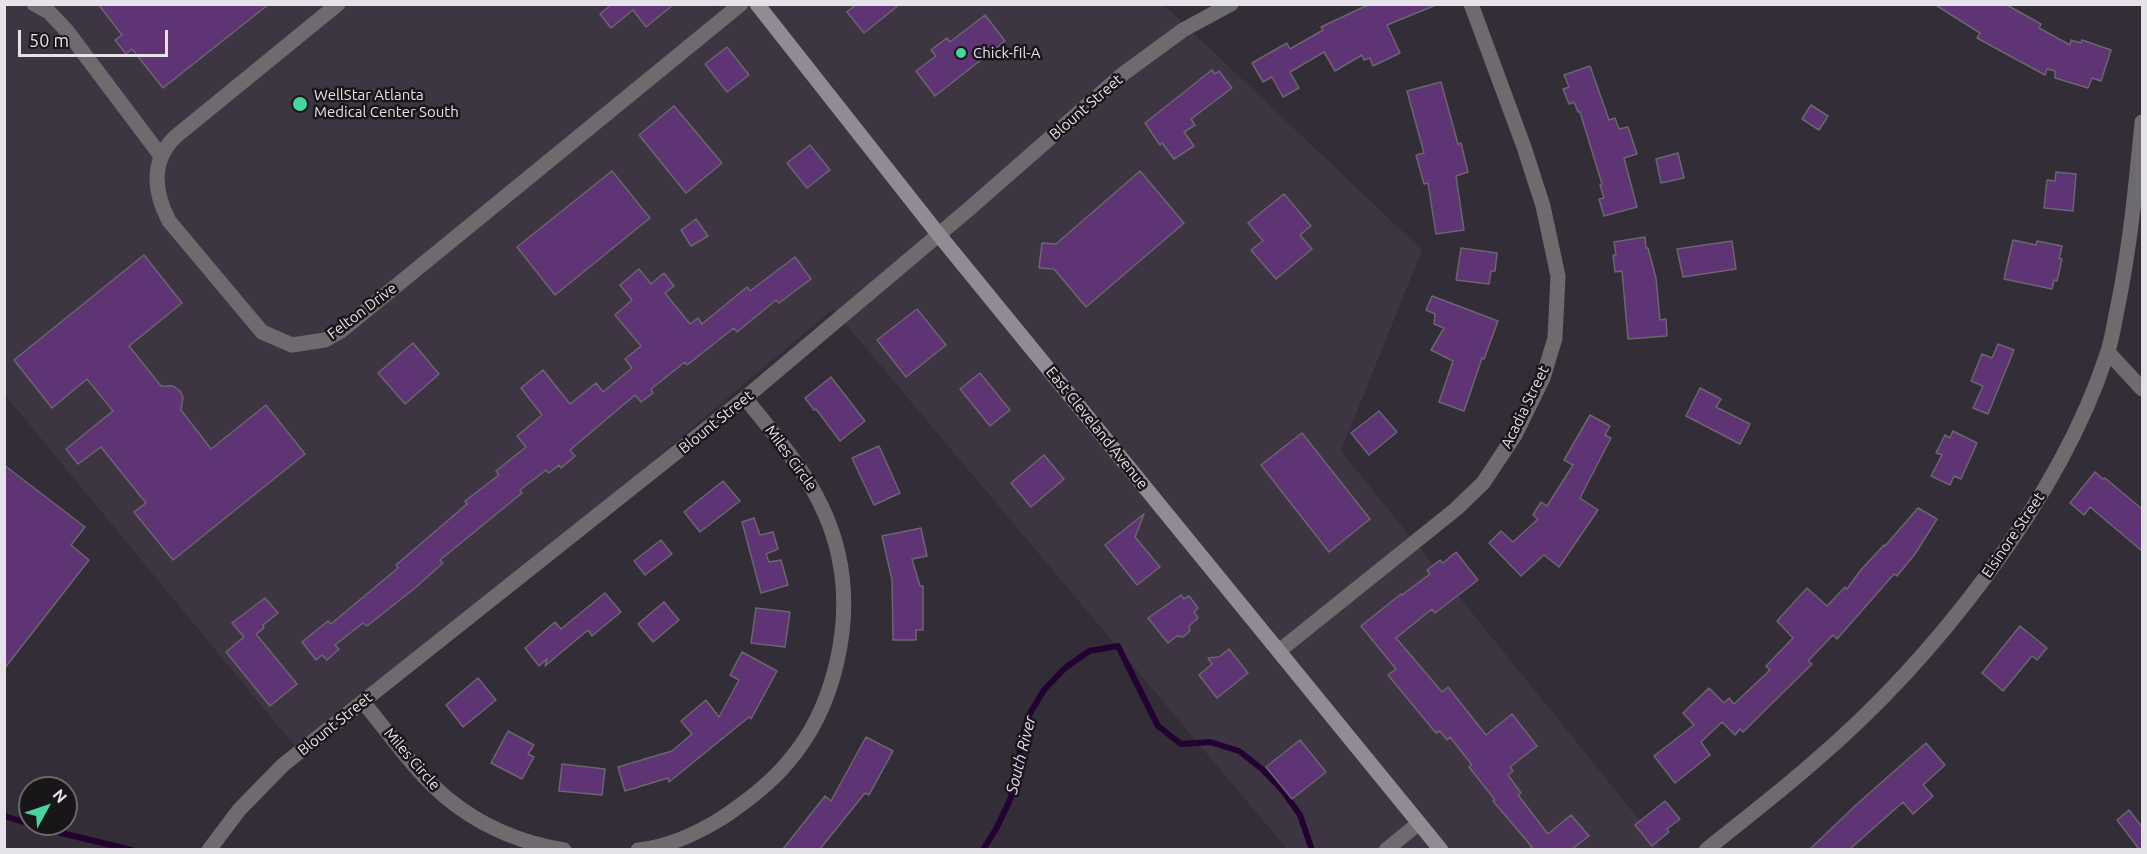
<!DOCTYPE html>
<style>
body{margin:0}
#map{position:relative;width:2147px;height:854px;overflow:hidden;background:#322d36;font-family:Ubuntu,sans-serif}
canvas{display:block}
.frame{position:absolute;inset:0;border:6px solid #e5e2e8;pointer-events:none}
.north{position:absolute;left:18px;top:776px;width:60px;height:60px;box-sizing:border-box;background:#19161a;border:2px solid #6b686c;border-radius:50%;rotate:50deg;font-size:16px;font-weight:700;line-height:24px;text-align:center;color:#e5e2e8}
.north::after{content:'';display:block;margin:auto;width:21px;height:27px;background:#47d49e;clip-path:polygon(50% 0,100% 100%,50% 72%,0 100%)}
.scale{position:absolute;left:18px;top:30px;width:150px;height:27px;box-sizing:border-box;border:3px solid #e5e2e8;border-top:0;padding-left:8px;font-size:18px;line-height:21px;white-space:nowrap;color:#e5e2e8;-webkit-text-stroke:4px #19161a;paint-order:stroke}
</style>
<div id="map">
<canvas width="2147" height="854"></canvas>
<div class="frame"></div>
<div class="north">N</div>
<div class="scale">50 m</div>
</div>
<script>
const ctx = document.querySelector('canvas').getContext('2d');
ctx.lineJoin = 'round';
function fillPath(path, color) {
  ctx.fillStyle = color;
  ctx.fill(path, 'evenodd');
}
function strokePath(path, color, width, dash) {
  ctx.strokeStyle = color;
  ctx.lineWidth = width;
  ctx.lineCap = dash ? 'butt' : 'round';
  ctx.setLineDash(dash || []);
  ctx.stroke(path);
}
function write(font, color, halo, rows, align = 'center') {
  ctx.font = font + ' Ubuntu,sans-serif';
  ctx.lineWidth = 5;
  ctx.setLineDash([]);
  ctx.textBaseline = 'middle';
  ctx.strokeStyle = halo;
  ctx.fillStyle = color;
  for (const [text, x, y, turn = 0] of rows) {
    ctx.save();
    ctx.translate(x, y);
    ctx.rotate((+turn || 0) * Math.PI / 180);
    ctx.textAlign = isNaN(turn) ? turn : align;
    if (halo) ctx.strokeText(text, 0, 0);
    ctx.fillText(text, 0, 0);
    ctx.restore();
  }
}
fillPath(new Path2D(`
 M714 4 716 8 720 4 1164 5 1422 250 1341 451 1663 849H1287L833 309 303 756 5 395 4 5Z`), '#3e3543');
strokePath(new Path2D(`
 M4 816 61 833 132 850
 M983 850 996 829 1009 802 1019 773 1020 744 1029 715 1044 690 1065 668 1089 651 1118 646 1158 726 1181 744 1210 742 1239 751 1262 769 1283 791 1300 815 1312 850`), '#230231', 6);
const building = new Path2D(`
 M98 4H269L163 88 132 49 126 54 115 40 122 35Z
 M612 4H674L646 27 633 10 611 28 600 14Z
 M857 4H900L864 33 847 12Z
 M1370 4 1436 5 1387 25 1400 53 1373 66 1370 58 1364 60 1362 55 1335 71 1324 52 1290 72 1299 88 1283 97 1272 77 1263 82 1252 63 1287 43 1290 49 1323 30 1321 27Z
 M1934 4H2005L2041 24 2039 28 2070 45 2071 40 2081 43 2082 40 2111 50 2101 81 2092 78 2088 88 2055 78V71L2047 69 2045 75 1977 38 1980 33Z
 M985 15 1005 41 935 96 916 71 936 56 931 50 947 38 950 42Z
 M727 47 749 75 727 92 705 64Z
 M1590 66 1609 120 1615 118 1619 129 1628 127 1637 154 1624 158 1637 207 1604 216 1599 199 1604 198 1600 185 1602 184 1580 112H1578L1574 102 1569 104 1563 89 1569 87 1564 75Z
 M1212 70 1215 74 1219 71 1232 88 1191 119 1195 125 1184 132 1194 146 1174 159 1162 143 1160 145 1145 123Z
 M1441 82 1458 144 1461 143 1468 172 1456 176 1464 230 1436 234 1428 183 1424 184 1416 155 1424 153 1407 91Z
 M1811 105 1828 116 1819 130 1802 119Z
 M674 106 722 163 686 193 639 135Z
 M810 145 830 170 807 188 787 163Z
 M1678 153 1684 178 1661 183 1656 159Z
 M612 171 650 218 555 295 517 247Z
 M1140 171 1184 223 1086 307 1054 269 1039 268 1042 243 1056 244Z
 M2056 172 2076 174 2073 211 2044 208 2047 180 2055 181Z
 M1284 194 1311 226 1300 235 1312 249 1276 279 1251 250 1263 241 1248 223Z
 M696 219 708 236 691 246 681 230Z
 M1645 237 1646 248H1648L1656 278 1660 320 1666 319 1667 336 1628 339 1622 271 1615 272 1613 255H1616L1614 242Z
 M2013 240 2036 245 2037 241 2062 246 2059 258 2062 259 2057 281 2054 280 2052 289 2004 279Z
 M1732 241 1736 269 1683 277 1677 249Z
 M1461 248 1497 253 1495 271H1491L1489 284 1456 280Z
 M144 255 182 303 129 346 161 386H173L180 391 183 397 181 410 211 449 266 405 305 454 173 560 134 512 146 503 101 447 78 464 66 449 113 411 87 379 52 408 14 360Z
 M795 257 811 279 779 303 776 300 737 332 734 328 687 365 685 362 651 389 653 393 641 402 635 395 570 450 575 456 561 468 559 465 549 473 546 470 520 490 522 493 440 560 443 563 415 588 367 626 363 623 335 645 339 649 327 660 322 655 316 660 302 642 328 621 331 624 398 568 396 565 467 504 465 501 499 475 496 471 526 447 517 436 542 415 521 388 543 370 570 404 596 383 603 392 632 368 625 359 641 346 615 315 632 300 620 285 639 269 651 284 664 273 674 286 665 293 690 324 698 318 702 324 747 287 750 291Z
 M1432 296 1498 321 1484 359 1482 358 1464 411 1439 402 1453 361 1431 350 1444 328 1434 324 1435 314 1426 310Z
 M917 309 946 345 906 377 877 340Z
 M413 343 439 374 405 404 378 373Z
 M1998 344 2014 350 1988 414 1973 408 1983 386 1971 381 1982 354 1992 358Z
 M980 373 1010 410 990 426 960 389Z
 M831 377 865 421 840 441 816 409 814 410 805 398Z
 M1700 388 1721 399 1716 407 1750 424 1740 444 1686 416Z
 M1379 411 1397 432 1369 455 1351 433Z
 M1590 415 1610 426 1605 435 1611 438 1580 498 1598 510 1559 567 1544 555 1521 576 1489 543 1501 531 1513 542 1538 519 1533 515 1541 502 1547 506 1573 465 1564 460Z
 M1953 431 1977 443 1961 479 1954 476 1950 485 1931 476 1942 455 1936 453 1945 435 1950 438Z
 M1302 433 1370 519 1329 552 1261 465Z
 M879 446 900 493 874 505 852 458Z
 M1044 455 1064 479 1031 507 1011 483Z
 M4 465 85 527 71 545 89 560 4 669Z
 M2095 472 2103 479 2105 478 2142 509V551L2090 507 2084 515 2070 503Z
 M723 481 740 501 700 532 684 512Z
 M1918 508 1937 519 1915 554 1897 576 1894 574 1837 639 1833 635 1808 661 1812 664 1743 732 1740 729 1735 735 1722 722 1701 742 1710 755 1675 783 1654 756 1694 725 1683 713 1709 688 1724 703 1729 698 1734 704 1770 670 1766 666 1793 638 1777 621 1807 588 1827 606 1845 587 1847 589 1860 571 1884 545 1885 546Z
 M1144 514 1135 537 1160 567 1137 585 1105 545Z
 M754 518 760 535 773 532 778 549 766 554 769 562 781 560 788 585 761 593 742 522Z
 M921 528 927 556 912 559 920 586H923V630H916V640H893L892 580 882 536Z
 M661 540 672 554 645 575 634 561Z
 M1456 552 1478 580 1435 613 1432 609 1396 638 1442 692 1448 687 1486 735 1512 714 1537 746 1510 767 1513 771 1508 775 1521 793 1518 795 1548 834 1571 815 1589 836 1572 849H1529L1532 847 1493 801 1495 800 1469 767 1472 765 1450 737 1447 740 1440 731 1436 733 1388 675 1396 669 1361 626 1401 594 1402 595 1430 574 1427 570 1440 560 1443 563Z
 M605 593 621 612 592 636 588 630 545 666 547 659 539 666 525 648 555 622 561 629Z
 M1181 595 1184 599 1189 596 1198 608 1194 612 1198 618 1189 626 1190 631 1183 637 1177 636 1168 643 1148 618Z
 M265 598 278 613 263 625 264 628 256 634 297 684 270 706 226 652 244 637 232 623Z
 M664 602 679 620 653 642 638 624Z
 M756 608 790 612 785 647 751 643Z
 M2020 626 2047 648 2037 660 2032 656 2003 691 1982 673Z
 M1229 649 1248 673 1217 698 1199 675 1212 664 1208 658 1219 657Z
 M742 652 777 671 751 719 749 717 669 782 668 778 625 791 618 767 672 751 692 734 681 721 706 700 719 717 739 680 730 675Z
 M478 678 496 700 463 727 446 705Z
 M508 731 534 745 528 754 534 757 522 779 491 763Z
 M866 737 893 751 869 795 865 793 820 849H783L825 796 831 801Z
 M1300 740 1326 772 1292 799 1266 767Z
 M1926 743 1945 765 1923 785 1933 796 1913 814 1903 802 1850 849H1810L1856 805Z
 M562 764 605 769 602 795 559 791Z
 M1665 801 1680 819 1667 829 1669 832 1652 846 1635 825Z
 M2129 810 2142 827V849H2139L2117 820Z`);
fillPath(building, '#5f3474');
strokePath(building, '#6b656f', 1.5);
strokePath(new Path2D(`
 M34 4 49 12 67 31 161 156
 M338 4 175 137C150 162 154 192 169 221L262 332 292 345 325 340 341 331 741 4
 M2108 352 2142 389
 M1279 651 1456 509 1483 483 1515 435 1543 378 1555 338 1558 276 1543 206 1524 147 1471 4
 M363 702C390 734 415 772 448 799 481 826 522 843 564 850
 M209 850 239 810 283 765 745 398 969 209 1123 74 1183 30 1231 4
 M638 850C667 847 698 833 722 818 746 802 770 784 788 762 835 708 854 622 838 553 824 491 784 446 745 398
 M1386 850 1419 823
 M1706 850C1743 820 1780 792 1815 761 1932 661 2059 501 2107 354 2112 340 2114 324 2117 310 2130 248 2136 185 2142 122`), '#6e6b6f', 15);
strokePath(new Path2D(`
 M757 4 939 235 1441 850`), '#918c93', 15);
for (const [x, y, r, color] of [
 [961,53,6,"#47d49e"],
 [300,104,8,"#47d49e"]
]) {
  const dot = new Path2D();
  dot.arc(x, y, r, 0, 2 * Math.PI);
  ctx.fillStyle = color;
  ctx.fill(dot);
  strokePath(dot, '#19161a', 2);
}
write('15px', '#e5e2e8', '#19161a', [
 ["Chick-fil-A",973,53],
 ["WellStar Atlanta",314,95],
 ["Medical Center South",314,112]
], 'left');
write('15px', '#e5e2e8', '#19161a', [
 ["Blount Street",1086,107,-41],
 ["Felton Drive",362,311,-37],
 ["Acadia Street",1525,407,-64],
 ["Blount Street",716,422,-39],
 ["East Cleveland Avenue",1097,428,51],
 ["Miles Circle",791,458,54],
 ["Elsinore Street",2013,535,-56],
 ["Blount Street",335,724,-39],
 ["Miles Circle",412,759,49]
]);
write('italic 16px', '#efd6fc', '#19161a', [
 ["South River",1021,755,-76]
]);
</script>
